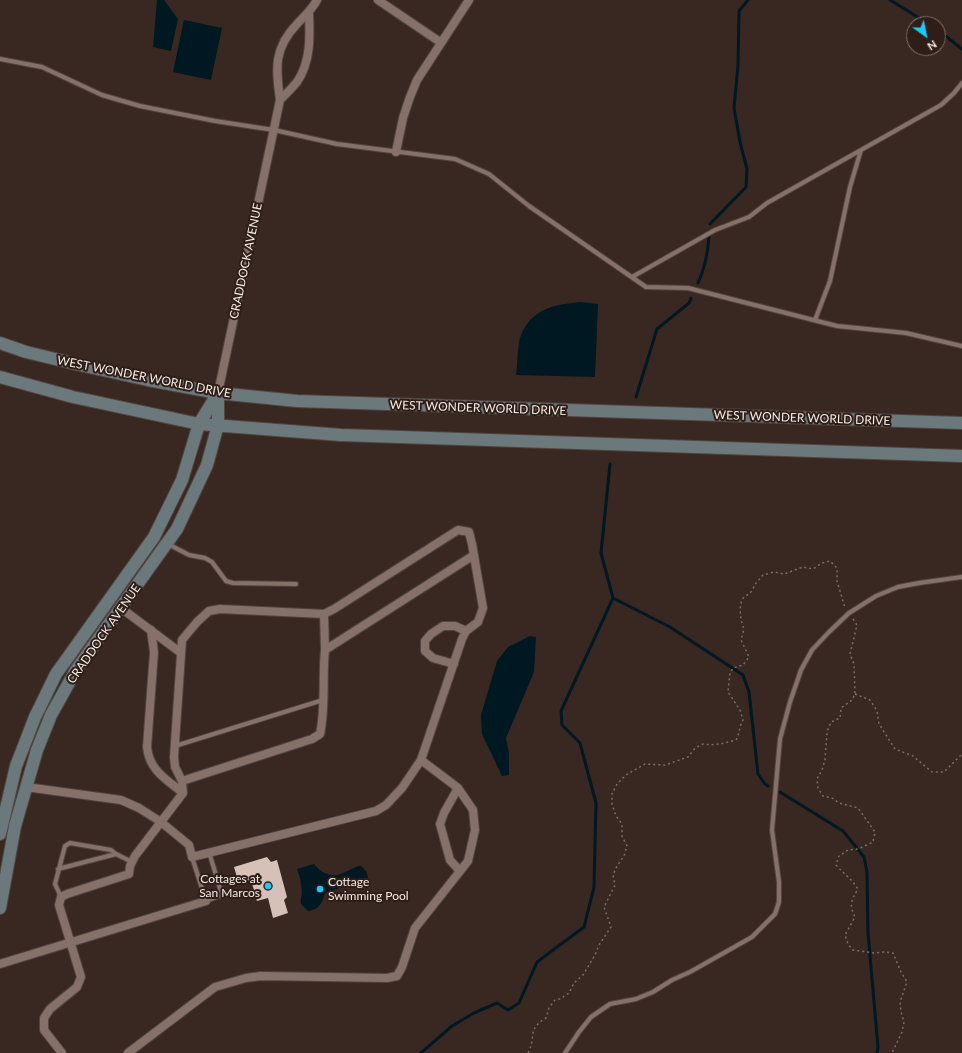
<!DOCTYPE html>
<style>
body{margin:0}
#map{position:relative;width:962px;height:1053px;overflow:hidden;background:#382821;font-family:Lato,sans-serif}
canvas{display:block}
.north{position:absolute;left:906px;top:16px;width:40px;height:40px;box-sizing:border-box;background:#2e1e17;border:1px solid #7e706a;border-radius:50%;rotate:147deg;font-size:11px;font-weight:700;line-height:16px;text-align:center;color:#f7ece7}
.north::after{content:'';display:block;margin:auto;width:14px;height:18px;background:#19cafc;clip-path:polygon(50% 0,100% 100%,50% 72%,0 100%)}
</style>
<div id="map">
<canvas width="962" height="1053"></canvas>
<div class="north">N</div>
</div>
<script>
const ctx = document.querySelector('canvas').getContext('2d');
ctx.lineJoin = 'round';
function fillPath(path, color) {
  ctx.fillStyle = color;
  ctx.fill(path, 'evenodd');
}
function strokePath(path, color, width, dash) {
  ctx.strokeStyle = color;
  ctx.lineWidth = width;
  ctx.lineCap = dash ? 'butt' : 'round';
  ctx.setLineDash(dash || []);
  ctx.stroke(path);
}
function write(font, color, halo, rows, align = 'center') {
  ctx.font = font + ' Lato,sans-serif';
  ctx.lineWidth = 4;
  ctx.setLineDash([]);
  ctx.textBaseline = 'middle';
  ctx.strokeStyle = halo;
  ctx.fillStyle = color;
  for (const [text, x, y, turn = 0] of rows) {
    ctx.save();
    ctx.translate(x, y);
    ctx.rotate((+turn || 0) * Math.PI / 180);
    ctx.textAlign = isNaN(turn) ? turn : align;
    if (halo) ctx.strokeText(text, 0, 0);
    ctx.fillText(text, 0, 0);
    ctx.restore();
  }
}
fillPath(new Path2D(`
 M157 0H164L178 19 171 51 153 47Z
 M184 20 222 28 211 80 173 72Z
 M580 302 598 304 595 377 516 375C518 364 517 349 520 338 530 309 553 305 580 302Z
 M530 636 536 637 534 672 506 738 509 753V775L502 776 482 734 481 715 497 661 508 647Z
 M314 864C318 870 329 877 337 875 343 874 351 869 358 866H361L366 871 368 877 365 883H355L325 893C323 902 319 910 308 911L301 904C300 900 301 898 302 894 302 885 300 877 297 869Z`), '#001822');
strokePath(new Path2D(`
 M890 0 929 24
 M938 30 962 49
 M710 224 746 187 747 169 740 142 734 108 738 65 739 11 748 0
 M698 283C705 268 708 252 709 236
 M636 397 657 329 689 303 691 298
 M613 598 670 627 743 675 749 692 758 774 765 784 768 786
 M780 792 843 831 864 857 867 872 868 933 878 1047 877 1053
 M421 1053 452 1026 474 1013 497 1003 508 1010 519 1003 537 962 584 927 594 887 596 803 580 743 562 725 561 711 613 598 601 553 610 464`), '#001822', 3);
fillPath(new Path2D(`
 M267 857 271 862 277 860 287 897 284 900 288 913 273 918 268 898 257 901 251 880 239 884 234 867Z`), '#d6c0b7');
const lane = new Path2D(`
 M0 59 42 67 102 95 140 106 215 121 274 130 337 144 455 159 489 174 529 206 646 287 688 288 837 326 906 333 962 346
 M632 277 715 230 749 217 767 203 861 150
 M815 320 830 281 850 187 861 150 941 105 954 93 962 83
 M168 544 189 555 205 558 212 562 226 581 233 583 296 584
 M175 746 323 700
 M192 857 206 901 222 895 209 852
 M58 869 116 854
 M61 897 55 884 65 846 70 843 111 850 116 854 132 862
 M565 1053 579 1032 591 1017 610 1004 636 999 653 992 672 980 690 972 752 937 775 914 779 902V882L772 830 780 739 790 702 801 670 812 650 829 632 849 613 876 596 898 587 919 583 962 577`);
const street = new Path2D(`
 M378 0 440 42
 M280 100C286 94 292 88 297 82 311 62 310 36 309 12
 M396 152 403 118 410 97 417 80 469 0
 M218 393 280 100C276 69 273 49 297 24 305 15 311 11 317 0
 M121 608 181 653
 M324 614 325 650
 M151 630 154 652 147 747C149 770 166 779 183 793
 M454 664 433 658 425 651V641L431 634 443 626H455L466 631
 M182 781 312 739 320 734C326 707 322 678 325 650L474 555
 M26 787 121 800 139 808 161 822 189 845 192 857 376 811 386 805 402 788 421 760 462 639 466 631 478 622 483 608 472 544 469 532 458 530 334 609 324 614 220 609 209 611 197 622 182 640 174 757 175 767 182 781 183 793 135 856 130 866 129 874 67 894 61 897 59 905 81 977 77 987 50 1009 44 1018V1030L62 1053
 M458 788 444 813 440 824 450 860 460 871
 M0 964 206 901
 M128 1053 215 987 246 978 261 976 387 978 397 976 402 967 415 928 468 861 475 830 473 810 458 788 421 760`);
const secondary = new Path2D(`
 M0 343 26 352 80 365 148 380 218 393 297 401 962 423
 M0 377 73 397 199 424 341 435 962 456
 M0 834 16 766 35 717 56 674 154 537 182 480 199 424 218 393
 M0 908 15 826 37 750 51 715 76 670 177 529 207 465 218 425V393`);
strokePath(lane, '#53453f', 6);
strokePath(street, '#53453f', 10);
strokePath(secondary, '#53453f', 14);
strokePath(new Path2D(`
 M853 619 857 625 850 654 854 664 855 694 852 700 841 708 840 718 831 722 827 732 825 760 822 770 817 779 818 788 823 796 832 798 839 803 858 808 875 832 873 842 858 849 848 850 839 856 836 865C844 874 851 878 858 889 851 901 849 904 855 917L845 935 848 944 853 950 874 953 884 952 893 953 901 972 907 982 900 1002 901 1012 904 1022 902 1032 892 1053
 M855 694 870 700 877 711 879 724 895 749 913 756 932 772H944L962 754
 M528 1053C537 1036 526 1030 546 1018L549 1008 555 1000 560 999 569 993 574 983 583 975 595 955 599 945 611 927 604 907 615 885 613 875 617 866 624 856 627 846 622 836V824L616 816 612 804V794L617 784 626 775 645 764 665 765 688 757 695 748 703 744C715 746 725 743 736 740 740 733 739 726 743 720L740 710 728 692 730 673 733 668 743 665 749 657 741 640 744 629C740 618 739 610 742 599L751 592 756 583 763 575 774 572 784 574 803 567 813 569 822 563 830 561 837 568V581L845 608`), '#7b6d67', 1.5, [2, 3]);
strokePath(lane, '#857169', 4);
strokePath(street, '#857169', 8);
strokePath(secondary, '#6b797d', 12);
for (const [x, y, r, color] of [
 [268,886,4,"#19cafc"],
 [320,889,4,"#19cafc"]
]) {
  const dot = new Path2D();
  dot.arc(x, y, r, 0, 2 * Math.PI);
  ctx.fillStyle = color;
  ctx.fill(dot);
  strokePath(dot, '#2e1e17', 1.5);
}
write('12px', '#f7ece7', '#2e1e17', [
 ["CRADDOCK AVENUE",246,261,-78],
 ["WEST WONDER WORLD DRIVE",144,377,11],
 ["WEST WONDER WORLD DRIVE",478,408,2],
 ["WEST WONDER WORLD DRIVE",802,418,2],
 ["CRADDOCK AVENUE",104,634,-55]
]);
write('12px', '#f7ece7', '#2e1e17', [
 ["Cottages at",260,879],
 ["San Marcos",260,893],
 ["Cottage",328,882,"left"],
 ["Swimming Pool",328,896,"left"]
], 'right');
</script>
